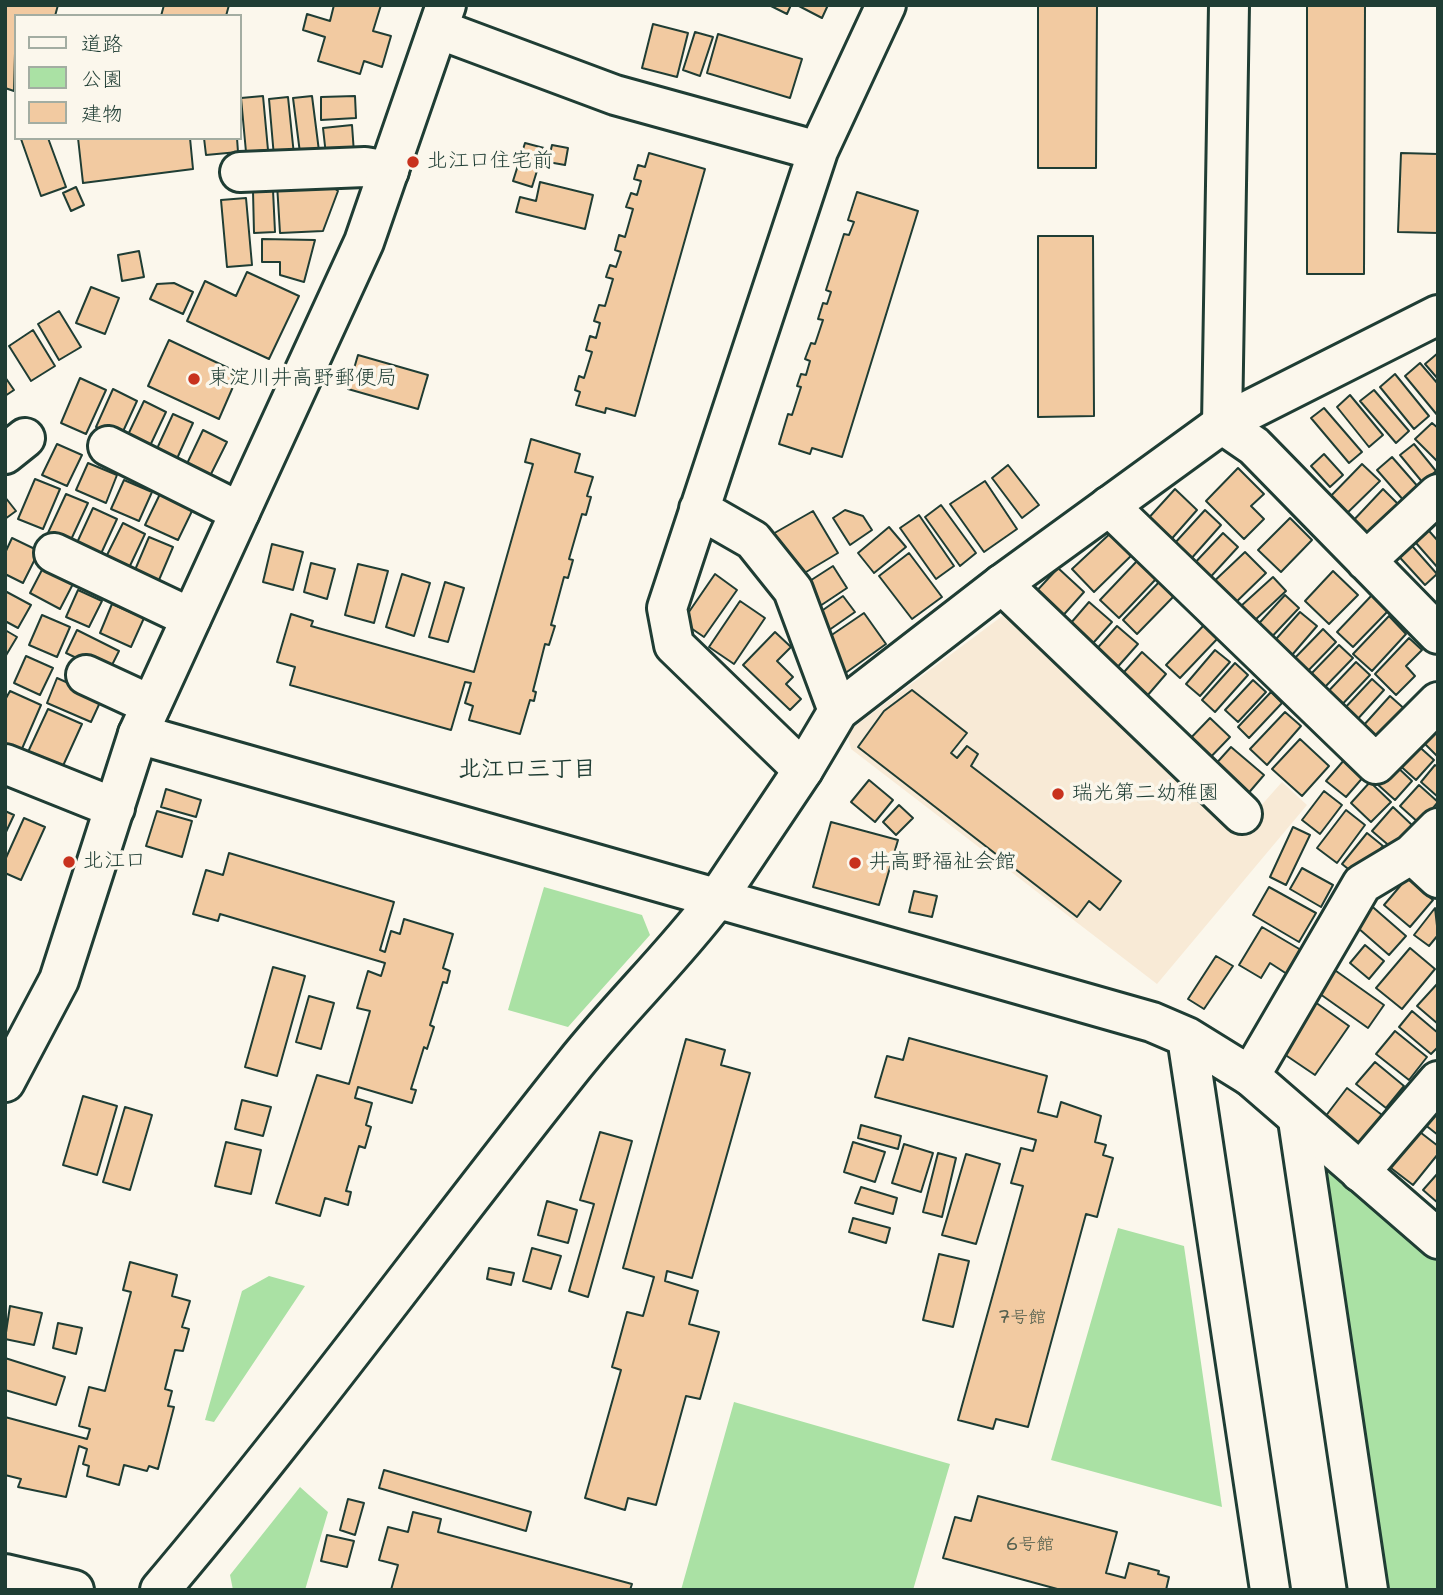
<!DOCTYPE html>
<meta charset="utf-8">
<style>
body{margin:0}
#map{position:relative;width:1443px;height:1595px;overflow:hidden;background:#fbf7ec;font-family:"Shantell Sans","Klee One",sans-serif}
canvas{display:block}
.frame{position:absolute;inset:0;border:7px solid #1f3d34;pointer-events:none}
.legend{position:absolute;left:14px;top:14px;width:228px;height:126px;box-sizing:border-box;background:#fbf7ec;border:2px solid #a3ada2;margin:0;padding:9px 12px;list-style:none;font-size:21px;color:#1f3d34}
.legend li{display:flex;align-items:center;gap:14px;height:35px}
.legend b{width:35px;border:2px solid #a3ada2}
</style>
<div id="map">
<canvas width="1443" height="1595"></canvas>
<div class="frame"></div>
<ul class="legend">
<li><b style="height:9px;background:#fbf7ec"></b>道路</li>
<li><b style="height:19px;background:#aae1a4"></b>公園</li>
<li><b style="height:19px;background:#f2caa1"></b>建物</li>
</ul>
</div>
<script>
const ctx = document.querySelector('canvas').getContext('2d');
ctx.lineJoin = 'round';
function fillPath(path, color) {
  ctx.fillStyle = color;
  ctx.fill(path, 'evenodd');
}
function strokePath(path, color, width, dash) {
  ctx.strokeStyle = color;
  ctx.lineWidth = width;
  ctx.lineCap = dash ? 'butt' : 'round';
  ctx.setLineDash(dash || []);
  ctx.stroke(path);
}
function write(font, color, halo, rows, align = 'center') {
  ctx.font = font + ' "Shantell Sans","Klee One",sans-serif';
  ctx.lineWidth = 7;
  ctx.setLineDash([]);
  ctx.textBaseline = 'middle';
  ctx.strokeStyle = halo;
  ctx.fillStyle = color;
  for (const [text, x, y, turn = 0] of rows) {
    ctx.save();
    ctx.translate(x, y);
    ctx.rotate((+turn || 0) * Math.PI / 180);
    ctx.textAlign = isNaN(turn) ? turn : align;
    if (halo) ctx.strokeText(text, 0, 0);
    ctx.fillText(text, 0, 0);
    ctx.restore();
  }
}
fillPath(new Path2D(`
 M1013 608 1242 827 1282 782 1307 805 1157 984 851 749 847 732Z`), '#f8ead6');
fillPath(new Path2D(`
 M544 887 642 915 650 935 568 1027 508 1010Z
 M1328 1168 1438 1262V1590H1381L1317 1175Z
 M1118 1228 1184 1246 1222 1507 1051 1460Z
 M269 1276 305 1286 214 1422 205 1420 242 1291Z
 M734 1402 950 1464 913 1590H681Z
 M300 1487 328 1512 305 1590H233L230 1575Z`), '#aae1a4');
const building = new Path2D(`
 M5 5H58L55 16H16L14 91 5 88Z
 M164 5H229L226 16H161Z
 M334 5H381L373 31 391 36 382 67 364 61 360 74 318 61 325 37 303 30 307 14 330 21Z
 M769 5H791L787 14Z
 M797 5H828L822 18Z
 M1038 5H1097L1096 168H1038Z
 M1307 5H1365L1364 274H1307Z
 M653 24 688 33 677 77 642 68Z
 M695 32 713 37 700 76 683 70Z
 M718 34 802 59 790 98 707 73Z
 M263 96 268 150 246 152 241 98Z
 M312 96 319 151 300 153 293 98Z
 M355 96 356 118 321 120V97Z
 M288 97 294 155 274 157 269 99Z
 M352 125 354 153 326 155 323 128Z
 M48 138 66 187 41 196 21 139Z
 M78 138H190L193 169 83 183Z
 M204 138H237L238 152 206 155Z
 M525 143 544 148 532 187 513 181Z
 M552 145 568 148 565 165 548 162Z
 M649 153 705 169 635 416 606 408 605 413 576 405 580 392 575 390 579 376 584 378 592 352 586 350 590 336 596 338 600 323 594 321 599 305 605 306 613 279 606 277 610 265 616 267 621 252 615 250 619 235 625 237 633 209 626 207 631 193 637 195 641 181 634 179 638 165 645 167Z
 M1401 153 1438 154V233L1398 232Z
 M325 181 338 191 323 231 280 233 277 184Z
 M540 182 593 195 585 229 516 212 520 197 536 201Z
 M76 187 84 205 71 211 63 193Z
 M273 190 275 232 254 233 253 191Z
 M857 192 918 211 842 457 812 448 810 454 779 444 788 414 792 415 801 387 797 386 801 374 806 375 810 361 805 359 811 343 815 344 823 320 818 319 823 303 827 304 831 292 826 290 844 234 849 235 854 222 848 220Z
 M246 198 252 265 227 267 221 200Z
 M1038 236H1093L1094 416 1038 417Z
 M262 239 315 240 304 282 280 275V262H262Z
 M139 251 144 277 122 281 118 255Z
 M247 272 299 296 269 359 187 321 205 281 236 296Z
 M174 283 193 292 183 314 150 299 157 284Z
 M91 287 119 298 105 334 76 323Z
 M59 311 81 347 59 360 38 324Z
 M33 330 55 366 31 381 9 346Z
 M169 340 239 373 219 419 148 386Z
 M1438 353V379L1425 364Z
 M358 355 428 375 418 409 348 389Z
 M1420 363 1438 384V416L1405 376Z
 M1395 374 1429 416 1414 429 1380 387Z
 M5 377 14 390 5 396Z
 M80 378 106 390 86 434 61 423Z
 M113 389 137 401 120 438 96 427Z
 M1374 390 1409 431 1396 443 1360 401Z
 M1350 395 1383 435 1369 447 1337 407Z
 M144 401 166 412 148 450 126 439Z
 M1324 408 1362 452 1349 463 1311 418Z
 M173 414 193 423 175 463 155 453Z
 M1432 423 1438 428V462L1415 439Z
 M203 430 227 442 207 482 184 470Z
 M531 439 580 454 575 472 593 477 587 496 591 497 586 515 582 514 569 559 573 560 568 578 564 577 551 625 555 626 549 645 545 644 533 691 536 692 534 701 530 700 520 734 469 720 473 706 465 703 471 683 465 682 451 730 290 685 295 667 277 662 291 614 313 621 311 626 474 672 533 464 525 462Z
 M57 444 82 455 67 486 42 475Z
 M1414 444 1436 471 1423 483 1400 455Z
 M1324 454 1343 475 1330 487 1311 466Z
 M1392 457 1420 489 1405 502 1377 470Z
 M88 463 117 475 106 503 76 490Z
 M1362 464 1380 481 1341 519 1325 502Z
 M1008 465 1039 505 1022 518 992 478Z
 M1238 468 1264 494 1251 506 1264 519 1244 539 1206 501Z
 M35 479 60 489 43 529 18 519Z
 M124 480 152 492 139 521 111 509Z
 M985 481 1017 529 984 552 950 504Z
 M1175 489 1197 510 1168 543 1145 522Z
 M1383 489 1402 508 1369 542 1350 524Z
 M66 494 88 503 69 544 47 535Z
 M160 494 193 509 178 540 145 525Z
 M5 497 16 511 5 519Z
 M941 505 976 553 960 566 925 517Z
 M93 508 117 519 99 558 75 547Z
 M845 510 863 516 872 530 850 545 833 518Z
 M1205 510 1221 525 1190 560 1174 544Z
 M813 511 838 553 796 578 771 535Z
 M919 515 954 566 936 579 900 528Z
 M1290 518 1312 540 1281 572 1258 550Z
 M123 523 145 534 128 570 105 559Z
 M1422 523 1438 541V568L1409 535Z
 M889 527 906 547 874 573 858 553Z
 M1115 529 1136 551 1094 592 1072 569Z
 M1223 533 1238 547 1205 583 1190 568Z
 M149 537 173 547 156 587 132 577Z
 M12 538 39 551 23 583 5 574V553Z
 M1406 539 1437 574 1425 585 1393 550Z
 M272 544 303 552 293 590 263 582Z
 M1245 552 1266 573 1230 608 1208 587Z
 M909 553 942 597 912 619 879 576Z
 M1137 561 1156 579 1119 618 1100 600Z
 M311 563 335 569 327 599 304 592Z
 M358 564 388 571 374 623 345 615Z
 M44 566 74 582 60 609 30 593Z
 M833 566 847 588 817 608 802 586Z
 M1058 568 1084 592 1059 620 1032 596Z
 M1333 571 1358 595 1329 624 1305 601Z
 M402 574 430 583 414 636 386 627Z
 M715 574 737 590 704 637 682 622Z
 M1273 577 1286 591 1254 621 1241 606Z
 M1161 580 1176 594 1137 634 1123 620Z
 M445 582 464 588 448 642 429 637Z
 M78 590 102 601 89 627 66 617Z
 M5 591 31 605 18 628 5 621Z
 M1285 595 1299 608 1265 644 1252 631Z
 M1372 595 1388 611 1353 647 1337 632Z
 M843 596 855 612 822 635 810 619Z
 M740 601 765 618 734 664 709 647Z
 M1089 602 1112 622 1086 651 1064 631Z
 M112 604 144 618 131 647 100 633Z
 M1300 612 1317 626 1286 662 1269 647Z
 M864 613 886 644 837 679 814 647Z
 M42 615 70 627 57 657 29 645Z
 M1389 616 1406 634 1372 671 1353 654Z
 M1205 624 1219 637 1180 678 1166 665Z
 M1117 626 1138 644 1114 671 1093 653Z
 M1323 629 1336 642 1304 675 1291 662Z
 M5 630 17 637 5 657Z
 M77 630 119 651 108 673 66 653Z
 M775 632 791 647 777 661 793 677 786 684 801 699 790 710 743 665Z
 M1409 638 1422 650 1406 666 1415 676 1396 695 1375 674Z
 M1339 645 1353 658 1324 688 1310 675Z
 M1215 650 1230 662 1200 696 1186 684Z
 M1142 652 1166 674 1141 703 1116 681Z
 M26 656 53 668 40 695 14 683Z
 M1356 662 1370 675 1335 712 1321 699Z
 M1235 663 1248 675 1215 712 1202 700Z
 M57 678 102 698 91 722 47 703Z
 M1372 679 1384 690 1355 722 1343 710Z
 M1253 680 1266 692 1238 722 1225 710Z
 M912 690 967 733 951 753 957 758 967 746 978 754 971 766 1121 881 1100 910 1089 901 1077 917 858 747 884 711Z
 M10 691 41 705 21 751 5 744V700Z
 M1271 692 1282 703 1249 738 1238 727Z
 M1390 696 1408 712 1381 742 1363 726Z
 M48 709 82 724 62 768 28 752Z
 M1285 712 1301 726 1267 765 1250 749Z
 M1210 718 1230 737 1204 764 1184 745Z
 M1438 723V755L1437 756 1419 738Z
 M1300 739 1329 766 1302 796 1272 769Z
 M1414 742 1434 760 1416 780 1396 762Z
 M1231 747 1264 775 1246 796 1213 767Z
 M1345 759 1365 775 1346 797 1326 781Z
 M1393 763 1412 781 1395 800 1376 783Z
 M1435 765 1438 767V797L1421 782Z
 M869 780 893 800 875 822 851 802Z
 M1370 782 1391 802 1371 822 1351 803Z
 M1419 785 1438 802 1420 824 1400 806Z
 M166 789 201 800 196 817 161 807Z
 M1324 791 1342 805 1320 834 1302 820Z
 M899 805 913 818 896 835 883 822Z
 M1393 807 1413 826 1393 849 1372 831Z
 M1346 810 1365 825 1337 863 1317 848Z
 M5 811 14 815 5 834Z
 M157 811 192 821 182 857 146 846Z
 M24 818 45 827 21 880 5 873V860Z
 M831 822 898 840 879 905 813 887Z
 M1293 827 1310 835 1286 885 1270 877Z
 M1367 833 1383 846 1357 876 1342 864Z
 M229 853 394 902 380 950 385 952 391 931 400 934 404 919 453 934 443 968 450 971 447 983 443 982 430 1025 434 1027 427 1049 424 1047 411 1089 416 1090 412 1103 358 1087 355 1098 372 1103 366 1125 371 1127 365 1148 359 1146 346 1191 351 1192 348 1205 325 1198 320 1216 276 1203 317 1075 349 1084 370 1011 357 1008 368 971 381 976 385 963 220 914 218 921 193 914 206 870 223 875Z
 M1302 868 1333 885 1321 907 1290 889Z
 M1407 878 1433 900 1410 927 1384 905Z
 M1269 887 1316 913 1299 942 1253 915Z
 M914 891 937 896 932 917 909 912Z
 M1367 902 1406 936 1389 955 1350 921Z
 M1435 908 1438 935 1429 946 1414 935Z
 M1262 927 1301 950 1287 974 1270 963 1261 978 1239 965Z
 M1365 945 1384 961 1369 979 1350 963Z
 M1410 948 1435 969 1402 1009 1376 988Z
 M1216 956 1233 966 1204 1009 1188 999Z
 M1329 966 1384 1005 1368 1028 1313 989Z
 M273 967 305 976 277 1076 245 1067Z
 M1438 983V1024L1417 1006Z
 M309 996 334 1003 321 1049 296 1042Z
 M1315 1002 1349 1026 1315 1075 1281 1052Z
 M1412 1011 1438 1033V1047L1431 1054 1399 1027Z
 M1395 1031 1427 1057 1409 1080 1376 1054Z
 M909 1038 1047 1076 1038 1112 1057 1117 1061 1102 1101 1116 1095 1142 1106 1145 1103 1155 1113 1158 1097 1217 1086 1214 1028 1427 996 1419 993 1429 958 1420 1023 1186 1011 1183 1021 1148 1033 1151 1036 1140 875 1097 887 1056 903 1060Z
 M686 1039 725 1050 721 1065 750 1073 692 1278 667 1271 665 1281 698 1291 689 1324 719 1332 700 1399 686 1396 656 1505 628 1498 625 1510 585 1498 621 1370 612 1367 627 1312 643 1316 654 1277 623 1268Z
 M1375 1062 1404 1086 1386 1108 1356 1084Z
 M1347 1088 1382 1115 1360 1144 1325 1117Z
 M83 1096 117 1106 97 1175 63 1165Z
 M242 1100 271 1107 263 1136 235 1129Z
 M125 1107 152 1115 130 1190 103 1182Z
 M1438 1107V1135L1424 1124Z
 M861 1125 901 1136 898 1149 858 1138Z
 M1416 1129 1438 1146V1154L1413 1185 1387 1165Z
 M600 1132 632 1141 588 1297 569 1291 594 1204 580 1200Z
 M226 1142 261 1150 251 1194 215 1186Z
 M853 1142 885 1152 875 1182 844 1172Z
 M904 1144 933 1153 921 1192 892 1183Z
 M938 1153 956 1158 942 1217 923 1212Z
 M966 1154 1000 1164 976 1244 942 1235Z
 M1438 1173V1203L1423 1190Z
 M861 1187 897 1198 893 1214 855 1203Z
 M547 1201 577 1210 568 1243 538 1235Z
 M853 1218 890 1228 886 1243 849 1232Z
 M532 1248 561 1256 551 1289 523 1281Z
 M939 1254 969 1261 953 1327 923 1320Z
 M130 1262 177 1275 172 1296 190 1301 182 1327 189 1329 183 1351 175 1350 165 1389 172 1391 168 1406 174 1407 158 1469 149 1466 147 1471 124 1465 119 1485 87 1476 89 1466 83 1464 87 1449 79 1446 66 1497 18 1487 21 1479 5 1475V1417L87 1439 90 1429 79 1426 89 1387 105 1391 131 1292 123 1290Z
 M489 1268 514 1273 511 1285 487 1279Z
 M10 1306 42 1313 34 1345 5 1339Z
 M58 1323 82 1328 76 1354 53 1348Z
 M5 1358 65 1377 56 1405 5 1390Z
 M384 1470 531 1512 526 1531 379 1488Z
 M978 1496 1117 1532 1106 1573 1125 1578 1129 1563 1159 1571 1158 1574 1169 1577 1166 1590H1061L943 1558 955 1517 971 1521Z
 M348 1499 364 1503 355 1535 340 1530Z
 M413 1512 441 1519 438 1532 632 1584 630 1590H391L398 1565 379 1560 388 1527 408 1532Z
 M327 1535 354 1541 347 1567 321 1561Z`);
fillPath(building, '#f2caa1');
strokePath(building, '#1f3d34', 2);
const street = new Path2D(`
 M1229 5 1222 424 1254 446 1438 634
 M438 29 615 95 818 151
 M240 172 365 167 389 171
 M108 446 240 512
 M5 454 25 438
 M1109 506 1376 764 1438 702
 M699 509 753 540 793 590 838 711
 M54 553 191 618
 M1366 561 1438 494
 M1002 584 1242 814
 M86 675 151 705
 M138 734 1152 1022 1187 1037 1250 1076 1362 884 1412 854 1438 828
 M5 764 115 808
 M803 770 674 645 667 608 818 151 886 5
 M1412 854 1438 878
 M1187 1037 1270 1590
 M1298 1120 1368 1590
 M1360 1172 1438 1081
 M5 1574 74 1590
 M160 1590C304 1420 435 1239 574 1065 619 1008 672 958 716 900`);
const secondary = new Path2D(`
 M716 900 803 770 838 711 1002 584 1222 424 1438 315
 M1250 1076 1438 1239
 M5 1082 59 980 138 734 364 242 446 5`);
strokePath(street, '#1f3d34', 44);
strokePath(secondary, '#1f3d34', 44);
strokePath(street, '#fbf7ec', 38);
strokePath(secondary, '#fbf7ec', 38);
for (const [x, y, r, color] of [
 [413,162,7,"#c8321e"],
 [194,379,7,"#c8321e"],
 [1058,794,7,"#c8321e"],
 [69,862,7,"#c8321e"],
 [855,863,7,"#c8321e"]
]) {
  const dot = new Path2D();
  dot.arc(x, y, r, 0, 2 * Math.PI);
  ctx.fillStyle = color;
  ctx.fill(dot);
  strokePath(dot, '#fbf7ec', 2.5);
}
write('18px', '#54604f', null, [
 ["7号館",1022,1318],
 ["6号館",1030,1545]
]);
write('21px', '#1f3d34', '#fbf7ec', [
 ["北江口住宅前",427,162],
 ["東淀川井高野郵便局",208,379],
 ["瑞光第二幼稚園",1072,794],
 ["北江口",83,862],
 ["井高野福祉会館",869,863]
], 'left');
write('bold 23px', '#1f3d34', '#fbf7ec', [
 ["北江口三丁目",527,770]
]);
</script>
